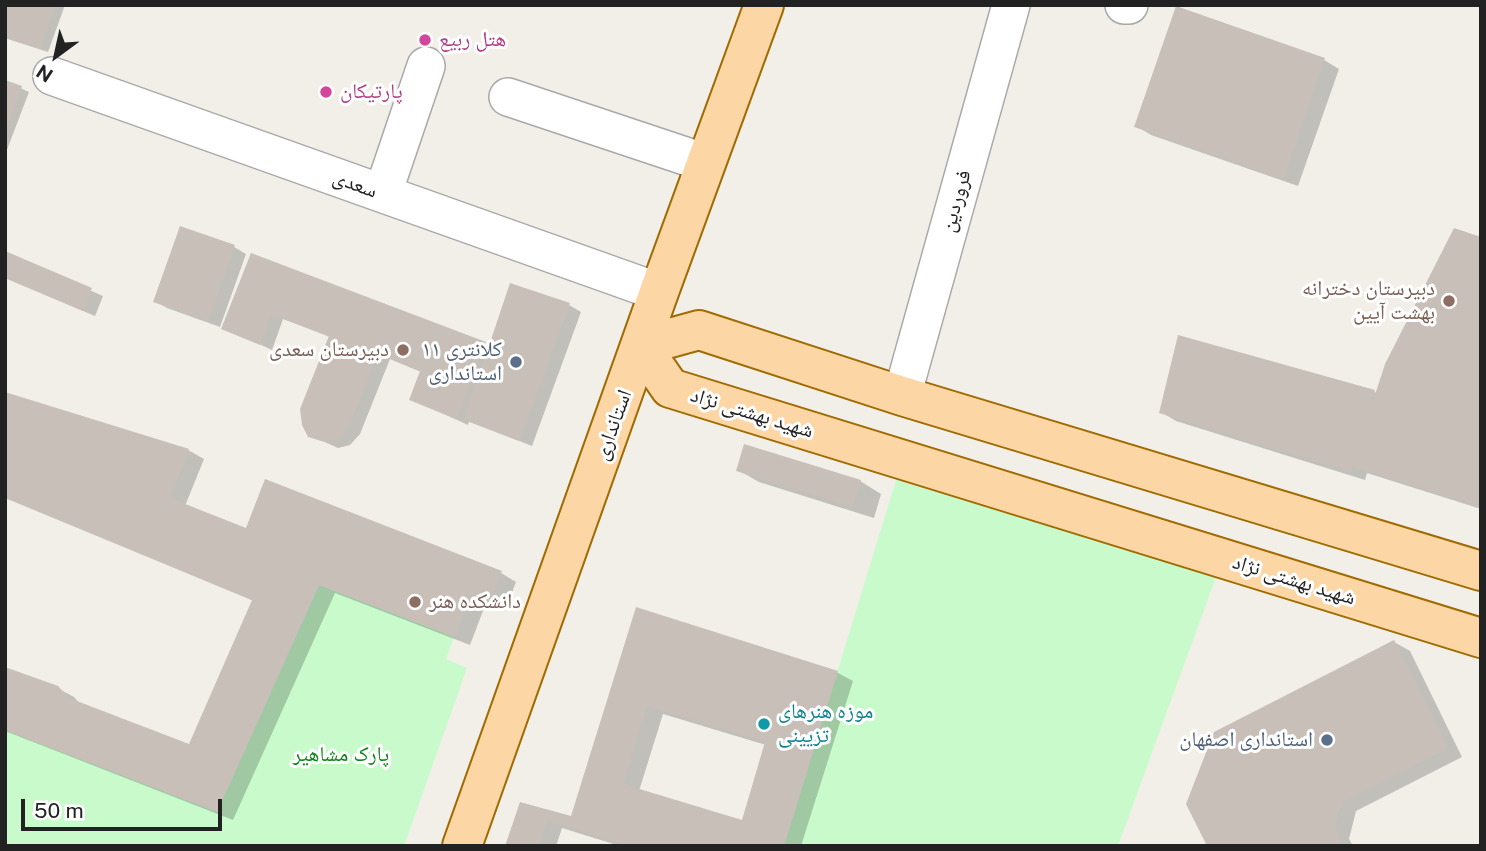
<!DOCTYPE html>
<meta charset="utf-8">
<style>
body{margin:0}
#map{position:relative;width:1486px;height:851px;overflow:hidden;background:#f2efe9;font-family:"Public Sans",sans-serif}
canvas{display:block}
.frame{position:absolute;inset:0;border:7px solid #222;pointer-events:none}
.north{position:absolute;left:21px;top:21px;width:70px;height:70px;-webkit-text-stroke:5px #fff;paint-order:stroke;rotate:213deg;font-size:19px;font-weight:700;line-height:28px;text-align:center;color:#222}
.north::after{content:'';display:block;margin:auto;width:24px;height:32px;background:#222;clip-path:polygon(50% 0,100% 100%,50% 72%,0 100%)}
.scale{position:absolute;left:21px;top:799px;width:201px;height:32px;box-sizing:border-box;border:4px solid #222;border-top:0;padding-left:9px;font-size:21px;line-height:24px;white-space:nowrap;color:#222;-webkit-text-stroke:5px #fff;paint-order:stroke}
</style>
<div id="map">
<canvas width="1486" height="851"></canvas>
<div class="frame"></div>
<div class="north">N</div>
<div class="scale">50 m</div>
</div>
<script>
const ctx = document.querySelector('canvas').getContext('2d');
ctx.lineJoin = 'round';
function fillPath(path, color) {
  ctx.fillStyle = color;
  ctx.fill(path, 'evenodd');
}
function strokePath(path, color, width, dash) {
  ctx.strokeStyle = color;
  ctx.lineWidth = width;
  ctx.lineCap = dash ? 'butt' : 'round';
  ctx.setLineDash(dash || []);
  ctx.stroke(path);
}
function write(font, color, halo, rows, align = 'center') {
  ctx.font = font + ' "Public Sans","Noto Naskh Arabic",sans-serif';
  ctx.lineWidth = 6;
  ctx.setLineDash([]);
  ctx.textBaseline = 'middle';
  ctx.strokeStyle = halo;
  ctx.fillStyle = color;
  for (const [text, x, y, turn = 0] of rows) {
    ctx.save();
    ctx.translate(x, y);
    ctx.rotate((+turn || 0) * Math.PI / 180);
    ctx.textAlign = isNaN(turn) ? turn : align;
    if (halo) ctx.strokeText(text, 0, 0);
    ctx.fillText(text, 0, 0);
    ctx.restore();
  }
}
fillPath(new Path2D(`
 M896 480 1216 577 1118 846H784Z
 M319 585 454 637 446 659 467 668 404 846H5V730L217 812Z`), '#c8facc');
fillPath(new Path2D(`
 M9 5H65L48 52 5 38V15Z
 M1324 60 1339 69 1298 186 1151 135 1136 126Z
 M5 81 29 92 5 155Z
 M181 228 234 247 246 254 220 327 167 308 155 301Z
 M1481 239V509L1367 473 1365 480 1176 421 1161 412 1179 337 1378 393Z
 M5 253 103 296 95 316 5 278Z
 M252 255 490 347 511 285 569 305 581 312 532 446 469 421 468 425 411 399 421 372 390 359 360 434 350 445 338 448 309 435 330 337 283 319 272 350 221 327H223Z
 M5 394 188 450 204 459 185 506 247 531 501 573 516 582 505 611 486 603 470 645 335 593 233 820 5 731V669L57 688 74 697 80 704 190 746 254 601 5 498Z
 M738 470 860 481 881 494 874 518 759 482Z
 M637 610 838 673 853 681 801 846H620L562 828 556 846H507L521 804 572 819ZM663 714 766 745 743 822 639 791Z
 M1394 642 1410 651 1462 757 1356 811 1349 839 1353 846H1209Z`), '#0003');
fillPath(new Path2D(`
 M7 5H56L40 49 5 38Z
 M1176 6 1325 58 1283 179 1134 127Z
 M5 80 22 86 6 130H5Z
 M180 226 235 245 208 321 153 302Z
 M1454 228 1481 237V507L1352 466 1350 472 1159 413 1178 335 1375 390 1373 401 1385 364Z
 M5 251 92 288 83 311 5 278Z
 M251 253 486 342 456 419 409 400 420 371 378 354 348 428 338 439 325 442 308 437 302 425 300 409 329 336 271 314 260 345 221 329Z
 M510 283 570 303 519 441 464 420Z
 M5 392 189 449 170 498 246 528 265 479 502 571 489 604 470 596 454 637 319 585 217 812 5 730V667L58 686 69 698 189 744 252 600 5 497Z
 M744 444 861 480 852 507 736 471Z
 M636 607 838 671 784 846H628L547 820 539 846H505L520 802 571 816ZM647 706 765 742 742 820 623 784Z
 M1394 640 1448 748 1341 803 1334 829 1343 846H1207L1186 804 1214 732Z`), '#c7bfb8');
const minor = new Path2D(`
 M1124 5H1129
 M52 76 659 292
 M508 97 706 163
 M383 193 426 66
 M902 396 1011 5`);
const major = new Path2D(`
 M1481 571 902 396 699 330 641 346 670 388 1481 638
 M462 846 659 292 764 5`);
strokePath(minor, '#a9a9a9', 40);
strokePath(major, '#a06b00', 42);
strokePath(minor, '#fff', 37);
strokePath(major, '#fcd6a4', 38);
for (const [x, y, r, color] of [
 [425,40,7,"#d1479c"],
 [326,92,7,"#d1479c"],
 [1449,301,7,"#8d6e63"],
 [403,350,7,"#8d6e63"],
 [516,362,7,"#5c6f8a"],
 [415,602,7,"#8d6e63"],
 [764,724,7,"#0f9aa8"],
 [1327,740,7,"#5c6f8a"]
]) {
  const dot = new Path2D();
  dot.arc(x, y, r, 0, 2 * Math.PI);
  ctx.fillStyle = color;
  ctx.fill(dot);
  strokePath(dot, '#fff', 2.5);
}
write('21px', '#b23c85', '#fff', [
 ["هتل ربیع",439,40],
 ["پارتیکان",340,92]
], 'left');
write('21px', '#222', '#fff', [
 ["سعدی",355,184,20],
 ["فروردین",956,201,-74],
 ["شهید بهشتی نژاد",752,413,17],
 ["استانداری",613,425,-70],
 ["شهید بهشتی نژاد",1294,580,17]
]);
write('21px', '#785e54', '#fff', [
 ["دبیرستان دخترانه",1435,289],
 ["بهشت آیین",1435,313],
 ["دبیرستان سعدی",389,350],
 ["دانشکده هنر",429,602,"left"]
], 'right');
write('21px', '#4e5e75', '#fff', [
 ["کلانتری ۱۱",502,350],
 ["استانداری",502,374],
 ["استانداری اصفهان",1313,740]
], 'right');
write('21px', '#0d838f', '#fff', [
 ["موزه هنرهای",778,712],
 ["تزیینی",778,736]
], 'left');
write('21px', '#0c8416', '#fff', [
 ["پارک مشاهیر",341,755]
]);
</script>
